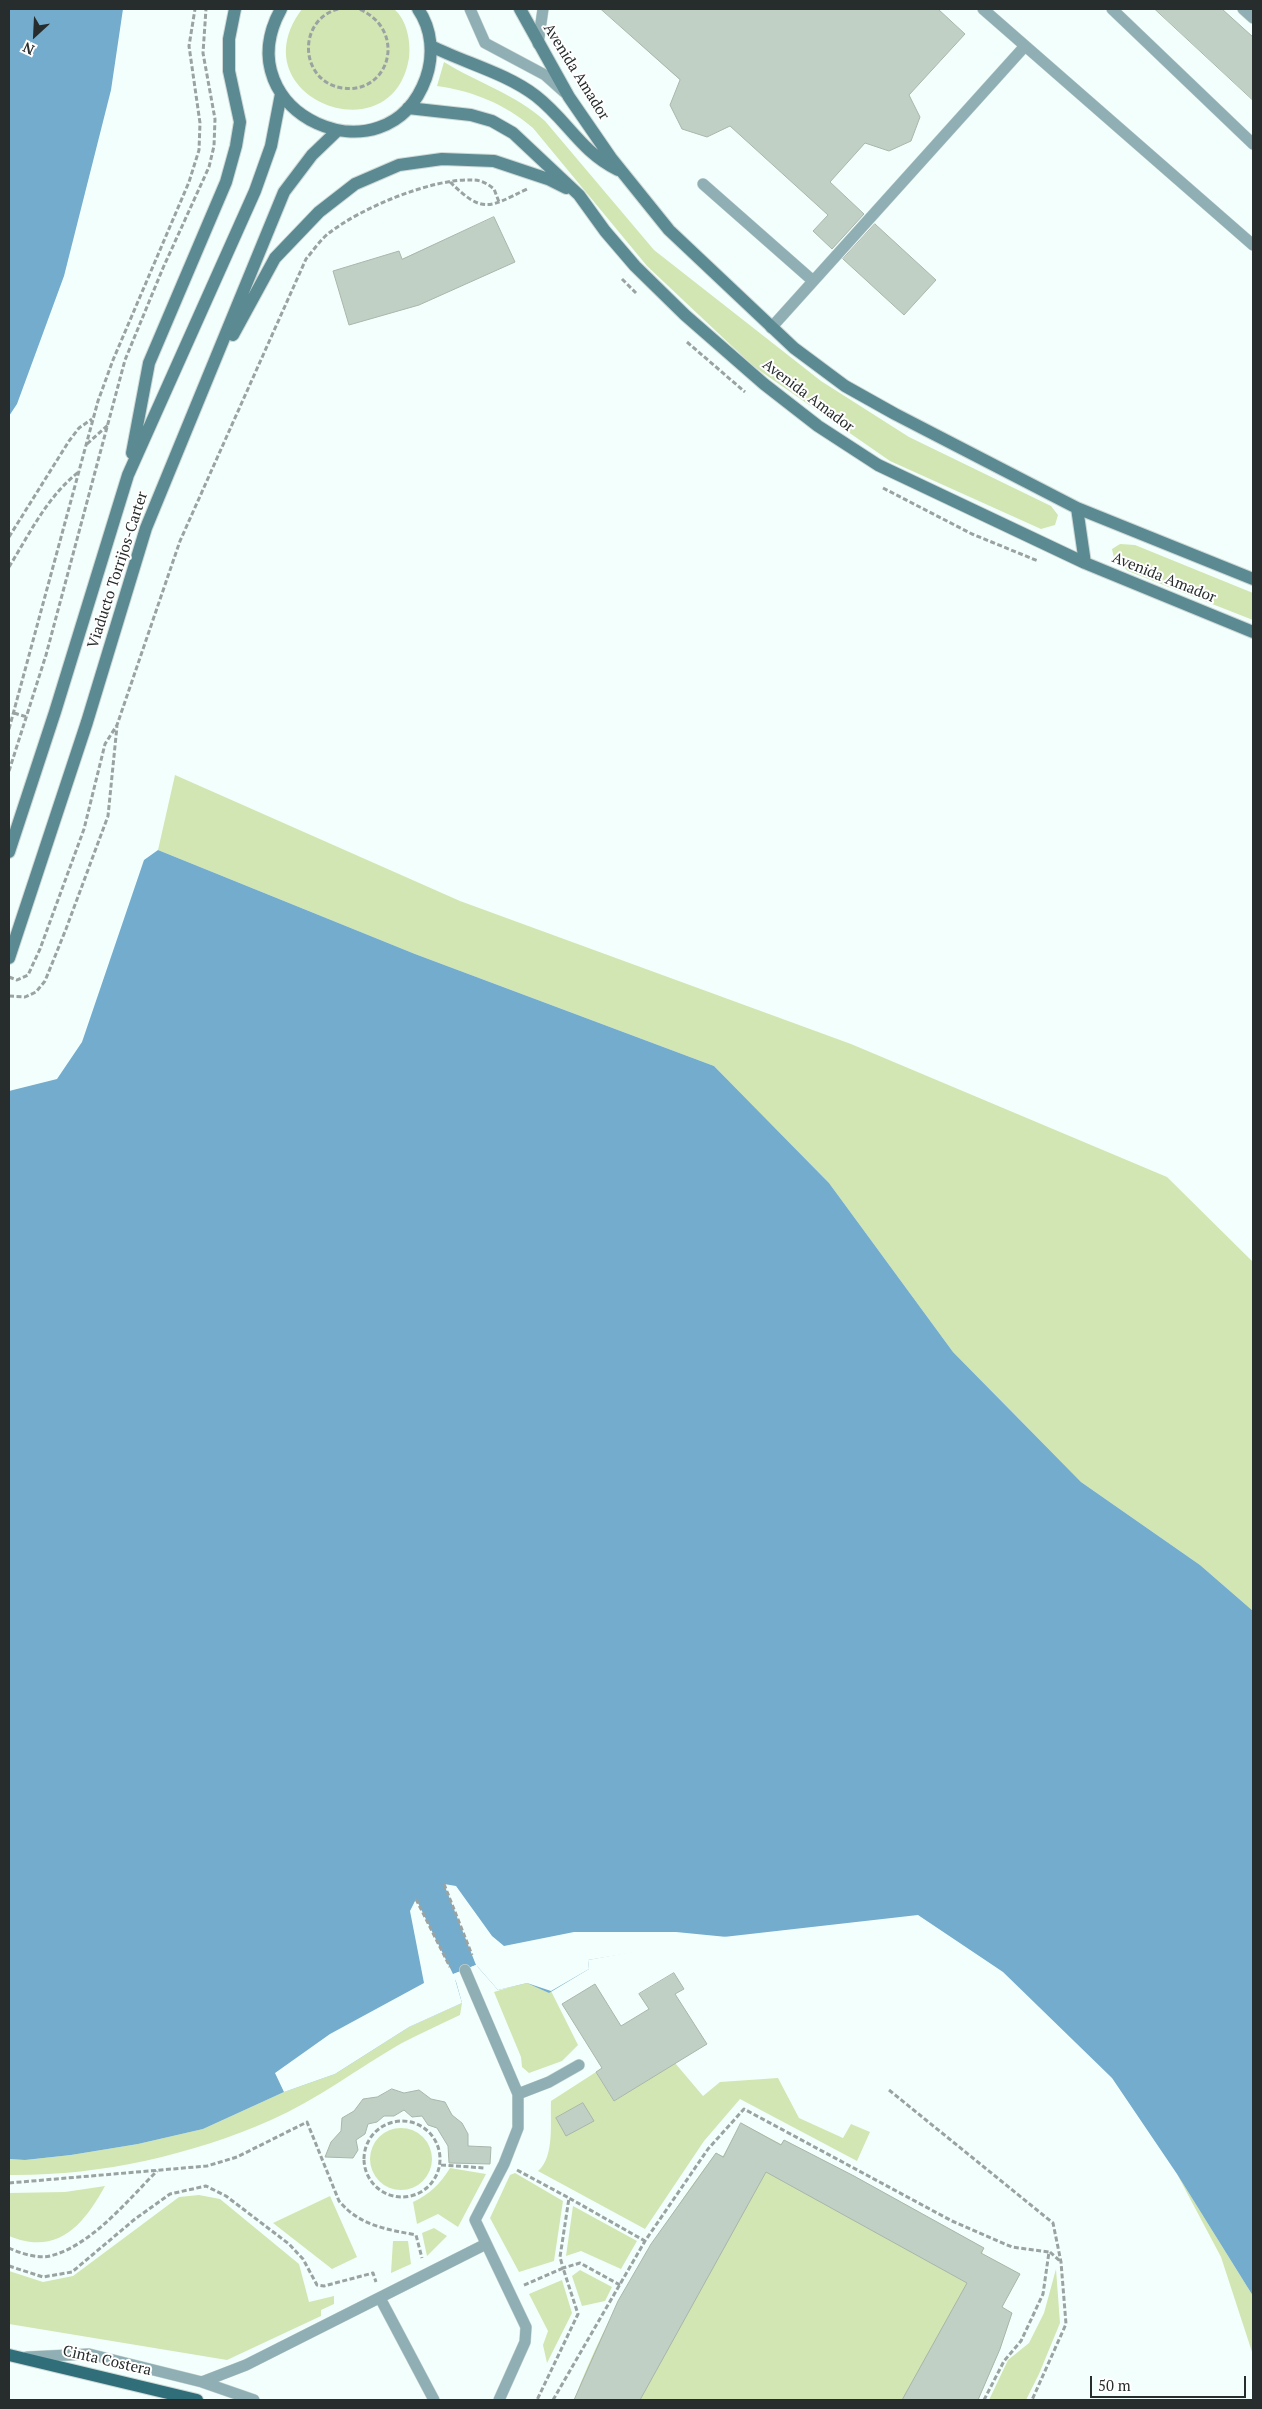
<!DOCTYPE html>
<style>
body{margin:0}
#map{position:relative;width:1262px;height:2409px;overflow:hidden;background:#f3fffc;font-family:"PT Serif",serif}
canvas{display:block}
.frame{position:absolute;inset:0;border:10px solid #262d2c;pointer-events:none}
.north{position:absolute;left:10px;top:10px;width:50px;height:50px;-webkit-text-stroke:4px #fff;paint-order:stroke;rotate:205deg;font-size:14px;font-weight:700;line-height:20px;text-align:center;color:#262d2c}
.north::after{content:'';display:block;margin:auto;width:18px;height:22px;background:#262d2c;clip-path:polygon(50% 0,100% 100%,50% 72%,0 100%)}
.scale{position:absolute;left:1090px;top:2376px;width:156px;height:22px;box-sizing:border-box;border:2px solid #262d2c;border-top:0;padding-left:6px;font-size:15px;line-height:18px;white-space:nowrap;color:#262d2c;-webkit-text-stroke:4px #fff;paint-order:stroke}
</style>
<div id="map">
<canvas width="1262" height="2409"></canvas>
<div class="frame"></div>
<div class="north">N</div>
<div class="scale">50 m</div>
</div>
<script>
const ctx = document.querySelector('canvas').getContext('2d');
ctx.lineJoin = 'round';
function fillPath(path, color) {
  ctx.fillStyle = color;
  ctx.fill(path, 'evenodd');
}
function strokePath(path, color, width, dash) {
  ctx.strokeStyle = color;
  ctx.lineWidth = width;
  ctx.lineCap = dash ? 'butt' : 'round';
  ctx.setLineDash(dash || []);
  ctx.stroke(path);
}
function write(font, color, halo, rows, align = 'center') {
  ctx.font = font + ' "PT Serif",serif';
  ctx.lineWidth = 4;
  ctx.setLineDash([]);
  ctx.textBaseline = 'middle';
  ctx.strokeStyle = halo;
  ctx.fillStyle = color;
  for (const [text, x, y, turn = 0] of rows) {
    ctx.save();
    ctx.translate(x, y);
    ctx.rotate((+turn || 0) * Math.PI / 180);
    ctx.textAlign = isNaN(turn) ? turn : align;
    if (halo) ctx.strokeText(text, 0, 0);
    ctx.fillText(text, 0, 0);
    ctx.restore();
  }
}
fillPath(new Path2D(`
 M302 9H394C407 20 411 42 409 58 393 158 236 97 302 9Z
 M444 62C478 83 515 94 545 121L654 250 821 381 909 437 1051 506 1058 515 1055 525 1041 529 890 461 753 366 647 266 533 128C505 104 473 91 437 86Z
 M1120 544 1135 545 1253 593V620L1128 571 1114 558 1112 549Z
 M175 775 460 901 851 1044 1167 1177 1253 1262V1611L1200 1565 1081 1482 953 1352 829 1183 714 1066 415 954 158 850Z
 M527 1982 549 1993 551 1991 578 2045 562 2061 529 2073 522 2067 521 2057 494 1992Z
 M462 2003 460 2015C441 2024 421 2033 402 2043 358 2068 317 2100 271 2120 189 2156 98 2176 9 2175V2159L25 2160 71 2155 138 2144 203 2129 284 2092 335 2073 409 2027Z
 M675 2063 703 2096 720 2082 778 2078 799 2118 843 2138 851 2124 870 2132 857 2161 740 2099 704 2141 645 2229 538 2171C555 2157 550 2121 551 2101L596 2072 614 2101Z
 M741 2123 781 2144 784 2140 854 2176 984 2248 982 2254 1020 2274 1002 2307 1012 2313 1000 2349 978 2400H574C609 2309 657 2231 716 2153L723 2156Z
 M370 2159a31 31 0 1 1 62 0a31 31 0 1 1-62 0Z
 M450 2168 486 2174 458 2227 438 2214 417 2224 413 2202C430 2194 440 2184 450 2168Z
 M515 2173 563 2201 554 2261 519 2272 490 2218 510 2175Z
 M1177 2174 1253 2296V2355L1221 2257Z
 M105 2186C83 2226 57 2256 9 2236V2193L65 2192Z
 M199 2195 220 2199 299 2264 309 2302 334 2296V2304L321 2310V2316L227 2360 9 2324V2271L43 2282 73 2276 179 2197Z
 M330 2196 357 2257 332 2269 273 2223Z
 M573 2206 637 2241 621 2269 581 2251 566 2256Z
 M434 2228 447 2236 427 2256 422 2233Z
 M393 2241H408L411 2264 391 2273Z
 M1056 2269 1060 2323 1039 2374 1026 2400H989L1008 2360 1029 2343 1044 2313Z
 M580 2270 612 2287 605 2301 582 2306 572 2276Z
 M562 2280 572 2313 547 2363 543 2345 548 2331 529 2294Z`), '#d2e6b3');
fillPath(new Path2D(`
 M9 9H123L111 90 64 276 17 404 9 416Z
 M158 850 415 954 714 1066 829 1183 953 1352 1081 1482 1200 1565 1253 1611V2296L1177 2174 1112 2078 1003 1972 918 1915 697 1940 588 1960 589 1969 549 1993 527 1983 498 1990 476 1965 454 1974 462 2003 409 2027 335 2074 284 2092 203 2129 138 2144 71 2155 25 2160 9 2159V1091L57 1079 82 1042 144 860Z`), '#74acce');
fillPath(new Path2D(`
 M444 1884 456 1886 492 1936 504 1946 574 1932H676L727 1937 588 1960 589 1969 551 1991 527 1983 498 1990 477 1966 479 1972 475 1968 457 1975 461 1991 455 1979 462 2003 409 2027 335 2074 284 2092 275 2073 330 2034 424 1983 410 1911 416 1899 453 1974 476 1965Z`), '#f3fffc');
const building = new Path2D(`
 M601 9H938L965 34 909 95 920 117 911 141 889 151 865 143 830 182 864 214 832 249 813 231 828 215 730 126 707 137 682 129 670 105 680 80Z
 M1155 9H1222L1253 37V100Z
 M494 217 515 262 419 305 349 325 333 271 399 251 402 259Z
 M875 224 936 280 904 315 843 259Z
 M674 1973 684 1989 675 1994 707 2044 614 2101 596 2072 602 2068 562 2004 595 1984 621 2026 649 2009 639 1994Z
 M392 2089 404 2093 419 2090 431 2099 445 2102 452 2115 462 2123 468 2134V2146L491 2147 490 2164 449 2163 448 2146 437 2128 428 2125 422 2116 412 2117 404 2110 394 2116H384L377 2122 368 2124 365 2134 356 2140 358 2150 353 2158 325 2157 331 2142 341 2131 342 2118 354 2111 363 2099 377 2097Z
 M583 2103 594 2121 566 2136 556 2118Z
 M741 2123 781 2145 784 2140 854 2176 984 2248 981 2253 1020 2274 1002 2307 1012 2313 1000 2349 978 2400H902L967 2283 766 2172 640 2400H574L618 2301 651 2244 716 2153 723 2157Z`);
fillPath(building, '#c1d0c5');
strokePath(building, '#a8b6ab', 1);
const service = new Path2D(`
 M470 9 485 43 545 75 564 92
 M983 9 1253 245
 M1112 9 1253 144
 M1243 9 1253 18
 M538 44 543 9
 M703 184 812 280
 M771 328 1025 46
 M465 1970 518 2094
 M380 2298 434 2400
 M27 2357 89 2354 202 2382 254 2400
 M202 2382 246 2365 486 2244
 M499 2400 525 2342 526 2327 475 2220 504 2164 518 2128V2094L549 2082 579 2065`);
const secondary = new Path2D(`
 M281 9C223 114 387 186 426 78 434 55 432 29 418 9
 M520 9 569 97 611 158 669 230 794 348 845 386 895 414 1077 508 1253 579
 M431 46C465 63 506 73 536 96 568 121 580 151 618 170
 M408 108 471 115 492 121 513 133 579 195 605 231 635 266 685 315 764 384 818 426 878 465 1085 563 1253 632
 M233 335 275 258 319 212 355 184 399 165 442 159 494 161 548 179 566 188
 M132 453 149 363 226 182 236 146 240 122 229 71V39L235 9
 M1077 508 1085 563
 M9 852 55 712 128 475 255 191 271 146 281 94
 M9 958 87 722 146 528 284 192 312 155 337 131`);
const primary = new Path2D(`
 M9 2355 197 2400`);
strokePath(service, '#ced9d7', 12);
strokePath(secondary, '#ced9d7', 14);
strokePath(primary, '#ced9d7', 14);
strokePath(new Path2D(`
 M338 9C297 20 299 81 342 88 390 95 408 30 359 9
 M450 182C483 214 488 208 527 189
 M622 279 636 293
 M687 342 745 392
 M87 444 108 425
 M883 488 972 534 1038 561
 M9 537 69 441 79 428 92 419
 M9 567C30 533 48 495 80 471
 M14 713 27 717
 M9 729 98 401 113 360 189 182 199 150 200 123 189 46 195 9
 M9 771 46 655 125 360 163 268 209 167 214 146 215 119 203 53 206 9
 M9 977 17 980 28 975 40 949 84 829 105 744 117 725 180 541 306 259C313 251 320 240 329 233 361 208 432 178 473 180 481 180 488 184 494 189L499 202
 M9 996 25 997 36 992 45 981 66 929 108 816 117 726
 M444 1884 472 1955
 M416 1899 450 1967
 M889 2090 1053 2223 1061 2262 1066 2324 1032 2400
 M364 2159a38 38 0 1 1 76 0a38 38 0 1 1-76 0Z
 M441 2165 485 2168
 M517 2170 569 2198
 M9 2183 207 2166 237 2157 307 2122 339 2201C360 2226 386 2229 416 2235L422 2258
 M9 2248C19 2253 38 2259 50 2256 91 2246 128 2200 157 2171
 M1050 2252 1060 2261
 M9 2266 43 2277 72 2272 135 2219 170 2194 206 2186 226 2196 289 2244 303 2259 317 2285 324 2286 373 2273 376 2282
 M524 2285 563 2268 578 2314 537 2400
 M620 2285 580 2263 563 2268 560 2257 569 2198 645 2241
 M553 2400 645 2241 708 2149 744 2109 952 2221 1012 2247 1049 2252 1043 2294 1021 2341 1004 2361 984 2400`), '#9aa3a1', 3, [5, 2.5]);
strokePath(service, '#90afb4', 11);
strokePath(secondary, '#5b8a92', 12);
strokePath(primary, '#306f79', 12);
write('15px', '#262d2c', '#fff', [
 ["Avenida Amador",576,72,58],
 ["Avenida Amador",808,396,37],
 ["Viaducto Torrijos-Carter",118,570,-72],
 ["Avenida Amador",1164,578,22],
 ["Cinta Costera",107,2361,13]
]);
</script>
